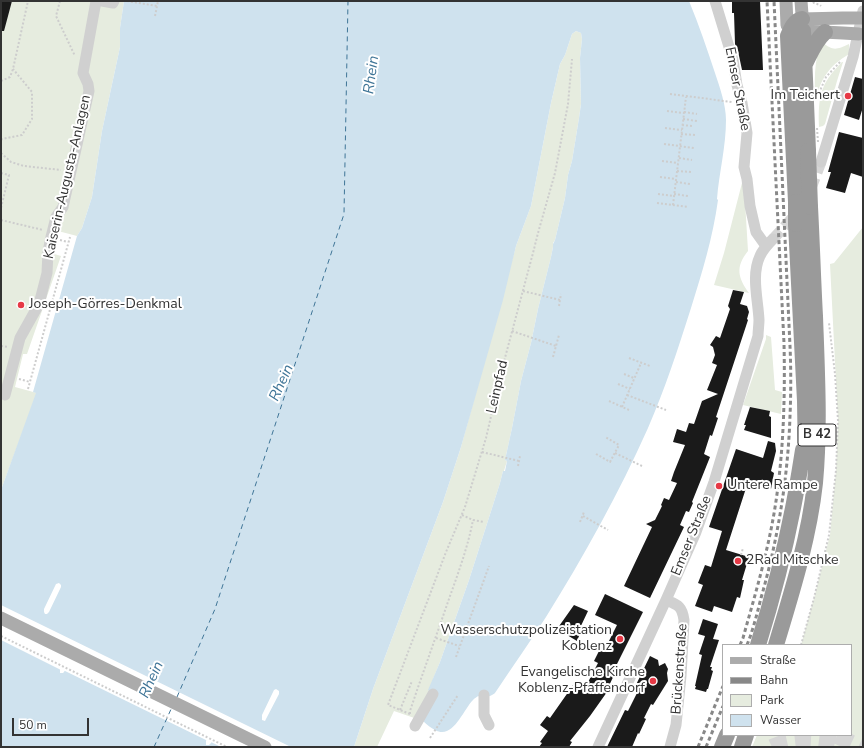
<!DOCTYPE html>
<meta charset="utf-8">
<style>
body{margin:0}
#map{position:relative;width:864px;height:748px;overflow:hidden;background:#fff;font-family:"Nunito Sans",sans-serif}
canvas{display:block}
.frame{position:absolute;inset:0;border:2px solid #333;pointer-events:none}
.legend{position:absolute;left:722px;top:644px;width:130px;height:92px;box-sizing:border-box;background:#fff;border:1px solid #adadad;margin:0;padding:5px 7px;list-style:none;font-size:12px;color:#333}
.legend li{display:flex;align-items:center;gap:8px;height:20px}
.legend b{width:20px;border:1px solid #adadad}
.scale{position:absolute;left:12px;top:718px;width:77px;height:18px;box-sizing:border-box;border:2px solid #333;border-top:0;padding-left:5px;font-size:12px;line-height:14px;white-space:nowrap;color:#333;-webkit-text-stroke:3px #fff;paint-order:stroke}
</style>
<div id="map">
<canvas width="864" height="748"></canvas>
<div class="frame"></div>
<ul class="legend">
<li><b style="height:5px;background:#ababab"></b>Straße</li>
<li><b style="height:5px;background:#888"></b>Bahn</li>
<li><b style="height:11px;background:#e6ecdf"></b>Park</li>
<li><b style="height:11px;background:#cfe2ee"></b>Wasser</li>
</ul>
<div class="scale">50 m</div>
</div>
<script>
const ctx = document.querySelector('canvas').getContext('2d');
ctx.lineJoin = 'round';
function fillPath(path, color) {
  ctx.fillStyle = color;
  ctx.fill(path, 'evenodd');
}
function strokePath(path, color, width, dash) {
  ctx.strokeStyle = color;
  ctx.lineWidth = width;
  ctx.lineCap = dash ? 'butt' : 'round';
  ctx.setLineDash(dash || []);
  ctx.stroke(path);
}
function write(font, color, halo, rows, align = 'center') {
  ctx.font = font + ' "Nunito Sans",sans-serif';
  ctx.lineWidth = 4;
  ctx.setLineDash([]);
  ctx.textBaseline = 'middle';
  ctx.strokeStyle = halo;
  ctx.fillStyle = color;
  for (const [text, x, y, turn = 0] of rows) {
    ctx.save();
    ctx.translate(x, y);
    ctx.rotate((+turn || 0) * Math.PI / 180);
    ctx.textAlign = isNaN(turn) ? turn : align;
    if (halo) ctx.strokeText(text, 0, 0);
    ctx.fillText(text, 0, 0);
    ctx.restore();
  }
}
fillPath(new Path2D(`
 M12 1H124L120 28V47L102 131 92 197 82 228 77 236 58 231 51 253 61 256 27 354H23L15 387 37 393 1 490V40L2 36 1 32 5 17Z
 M576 31 581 33 582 39 580 58 581 104 579 118 572 161 568 175 565 198 555 240 553 243V247L551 257 538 309 531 343 521 381 512 428 505 460 507 461 504 471H503L500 483 469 580 440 662 433 679 436 697 423 721 394 711 377 747H354L373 689 443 502 461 447 516 246 531 206 551 103 560 64 565 55 572 34Z
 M822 42C833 51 836 50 849 44V54C828 67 821 78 815 102 815 83 813 60 822 42Z
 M842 62H843L837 81 825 124 823 126 819 127C818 97 820 84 842 62Z
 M743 179 744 185 748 251C735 267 738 278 749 293L714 285 724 253Z
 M863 227V747H752L757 735H851V645H801L814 598 830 535 836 470 838 421 830 264 834 263Z
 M766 335 771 337 775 390 782 392 781 414 743 405 766 339Z`), '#e6ecdf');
fillPath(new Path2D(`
 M124 1H689C699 25 707 49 715 73 720 88 726 105 726 120 726 147 719 173 717 199L718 200C713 237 702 273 691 308 678 349 665 389 648 428 619 493 584 556 546 617 530 642 512 667 495 693 494 694 492 695 490 696 482 698 481 692 473 700 463 710 453 740 435 730 431 728 427 725 423 721L433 694 428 690 440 662 469 580 500 483 503 471H505L507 461 505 460 512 428 521 381 531 343 538 309 551 257 553 247V244L555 240 565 198 568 175 572 161 579 118 581 104 580 58 582 39 581 33 576 31 572 34 565 55 560 64 551 103 531 206 516 246 503 300 461 447 443 502 373 689 354 747H1V490L36 393 33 392 77 236 82 228 92 197 102 131 120 47V28ZM59 583 61 585V587L49 612 47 614H45L44 612V609L56 584ZM74 642 77 647 64 672 63 673H60V668ZM276 689 279 691V694L266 719 265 721 262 720V715L274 690ZM218 715 223 716V718L211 743 209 745H206V741Z`), '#cfe2ee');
fillPath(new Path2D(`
 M1 605 291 747H221L209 741 221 717V716L208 741 63 670 75 646V644L74 645 61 670 1 640Z`), '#fff');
strokePath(new Path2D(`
 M177 697 215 609 344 214 348 1
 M154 747 172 707`), '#3f7597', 1, [5, 4]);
fillPath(new Path2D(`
 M1 1H12L4 31H1Z
 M732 1H760L763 70H742L738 51 735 44 734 13H732Z
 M855 77 863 79V107L859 120 844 115Z
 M839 132 863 138V177L851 173 845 193 826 188 831 172H828Z
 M733 290 744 292 740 304 747 306 749 312 747 319 748 320 716 417 718 418 712 436 710 435 704 454 710 457 692 502 693 503 689 512 686 511 680 525 684 527 650 598 624 586 652 527 646 524 655 520 662 506 661 505 664 498 669 500 677 483 671 481 674 472 685 445 673 442 677 429 686 432 689 423 694 424 702 401 718 394 707 390 717 365 712 363 715 355 713 347 710 345 716 336 720 338 730 309 728 306Z
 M750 407 770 411 769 416 771 417V438L744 430 746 425H744Z
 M768 441 775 443 776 451 771 471 774 473 771 489 747 485 726 550 749 557 742 580H744L740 598 737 597 732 612 714 606 712 612 695 606 703 585 698 583 705 565 711 567 722 531 709 527 736 449 763 458Z
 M605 594 643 612 614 670 616 671 606 692H607L590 716 570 741 572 742 569 747H539L542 743 540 742 548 731 540 725 547 716 550 718 576 681 585 688 598 663 594 661 602 645 606 647 617 625 595 615Z
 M574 605 588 611 579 630 581 631 577 641 557 629Z
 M703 619 718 624 713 639 719 640 710 667H712L711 670 713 671 708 689H707L706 692 695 689 696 686H695L702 655 699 654 705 636 698 634Z
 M650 656 658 660 659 666 665 663 668 669 667 673 668 681 653 705 651 704 644 718 646 719 639 734 638 733 632 747H607L625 710 628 711 637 693 633 691Z`), '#1a1a1a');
strokePath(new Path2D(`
 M811 188 821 162
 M773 239 797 213`), '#d6d6d6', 11, [11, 5.5]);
strokePath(new Path2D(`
 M837 736 861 747
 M772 747C795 736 822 739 846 747`), '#d6d6d6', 16, [16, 8]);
strokePath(new Path2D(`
 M60 1 56 16 75 56
 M127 1 157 6
 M813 2 814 3 820 5 821 6
 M155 16 158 1
 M1 81 10 77 13 69 28 1
 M819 93 826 77 840 62
 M670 94 732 102
 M667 111 684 113
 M684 112 697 114
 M683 119 697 121
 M682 125 692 126
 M665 128 682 130
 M681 134 695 135
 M1 140 2 139 22 135 32 119V92L13 69
 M664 144 694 148
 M1 153 11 162 24 166 61 170
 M679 158 692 160
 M662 161 678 163
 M677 171 691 172
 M1 173 9 175 1 208
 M660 177 676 179
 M676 182 690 184
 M658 194 674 196
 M674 194 688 196
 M657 203 688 207
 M673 205 686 97
 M1 220 43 230
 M60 240 68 242
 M523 291 560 300
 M559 306 561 294
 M512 331 556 346
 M1 346 8 347
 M553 357 559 335
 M629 358 650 366
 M624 374 634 378
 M19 379 30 382
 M618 384 630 389
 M28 389 70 237
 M627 395 666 410
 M609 401 629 410
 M622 407 641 363
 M482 452 519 461
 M615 453 642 466
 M596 454 610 462 619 445 605 437
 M518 466 520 456
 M462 515 473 520 484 522
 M583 516 608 530
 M580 522 584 512
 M741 555 743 548
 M1 636 227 747
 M436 638 459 646
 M801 645 814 598 829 535 836 470 838 421 835 374 829 323
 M456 657 489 566
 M400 710 412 681
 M410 714 388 705 446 552 465 507 486 438 502 369 533 253 538 233 555 173 568 104 572 59
 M410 714V711C423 672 437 634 450 596 459 571 468 546 473 520
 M430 738 458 695`), '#cdcdcd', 2, [2, 2]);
strokePath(new Path2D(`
 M102 1 113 3 114 1
 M715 1 733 60 737 85 742 103 747 133 744 167 747 179 750 206 756 232 766 246
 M821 162 853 57 863 11
 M5 395 20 338 39 304 47 273 48 252 51 237 56 217 63 207 89 91 88 84 83 73 96 1
 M666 600C678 605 682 606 684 620L681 676 676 725 670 747
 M484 695V715L489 725
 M415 726 433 694
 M598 747 666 600 696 532 714 482 758 336C758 331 759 325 759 320 758 299 751 275 760 256 763 249 768 244 773 239`), '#d0d0d0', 11);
strokePath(new Path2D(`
 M786 1 787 25
 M801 1 803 28
 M787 17 795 28 803 31 843 33 859 34
 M802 19 843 18H862
 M1 618 265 747`), '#ababab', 13);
strokePath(new Path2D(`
 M803 31 808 151
 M805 64C811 52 815 41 825 32
 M796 202 788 36C791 29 794 21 802 19
 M796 224 805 401 806 462
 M758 645C772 600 784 554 793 508 797 488 800 469 803 450
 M776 645C792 592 809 538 815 483 820 428 817 372 815 316 813 280 812 244 810 207
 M722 747 727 735
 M742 747 746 735`), '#9a9a9a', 16);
strokePath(new Path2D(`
 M740 645 743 638C757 588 772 538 778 486 784 439 785 390 784 343L767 1
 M747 645C753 630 757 614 761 598 778 539 788 477 790 416 791 392 791 369 790 346L774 1
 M698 747 723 686
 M706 747 723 706`), '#888', 3, [4, 3]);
strokePath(new Path2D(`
 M817 128 818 142`), '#cdcdcd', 2, [2, 2]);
strokePath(new Path2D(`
 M808 151 810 207
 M796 202V224`), '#9a9a9a', 16);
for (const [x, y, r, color] of [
 [848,96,4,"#e63946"],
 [21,305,4,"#e63946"],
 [719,486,4,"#e63946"],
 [738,561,4,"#e63946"],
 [620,639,4,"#e63946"],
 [653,681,4,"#e63946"]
]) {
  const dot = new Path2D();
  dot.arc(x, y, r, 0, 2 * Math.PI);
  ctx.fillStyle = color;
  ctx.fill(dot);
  strokePath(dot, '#fff', 1.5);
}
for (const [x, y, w] of [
 [817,435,38]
]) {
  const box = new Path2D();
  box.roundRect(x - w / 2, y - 11, w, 22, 3);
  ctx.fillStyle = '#fff';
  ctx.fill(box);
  strokePath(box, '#333', 1);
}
write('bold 13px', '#333', null, [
 ["B 42",817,435]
]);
write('14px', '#333', '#fff', [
 ["Emser Straße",737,89,79],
 ["Kaiserin-Augusta-Anlagen",68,177,-77],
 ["Leinpfad",498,387,-77],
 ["Emser Straße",692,536,-68],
 ["Brückenstraße",680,669,-86]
]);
write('14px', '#333', '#fff', [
 ["Im Teichert",840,96],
 ["Joseph-Görres-Denkmal",29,305,"left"],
 ["Untere Rampe",727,486,"left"],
 ["2Rad Mitschke",746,561,"left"],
 ["Wasserschutzpolizeistation",612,631],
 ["Koblenz",612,647],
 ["Evangelische Kirche",645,673],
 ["Koblenz-Pfaffendorf",645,689]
], 'right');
write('italic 15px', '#3f7597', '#fff', [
 ["Rhein",372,75,-82],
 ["Rhein",282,383,-66],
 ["Rhein",152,680,-66]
]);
</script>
